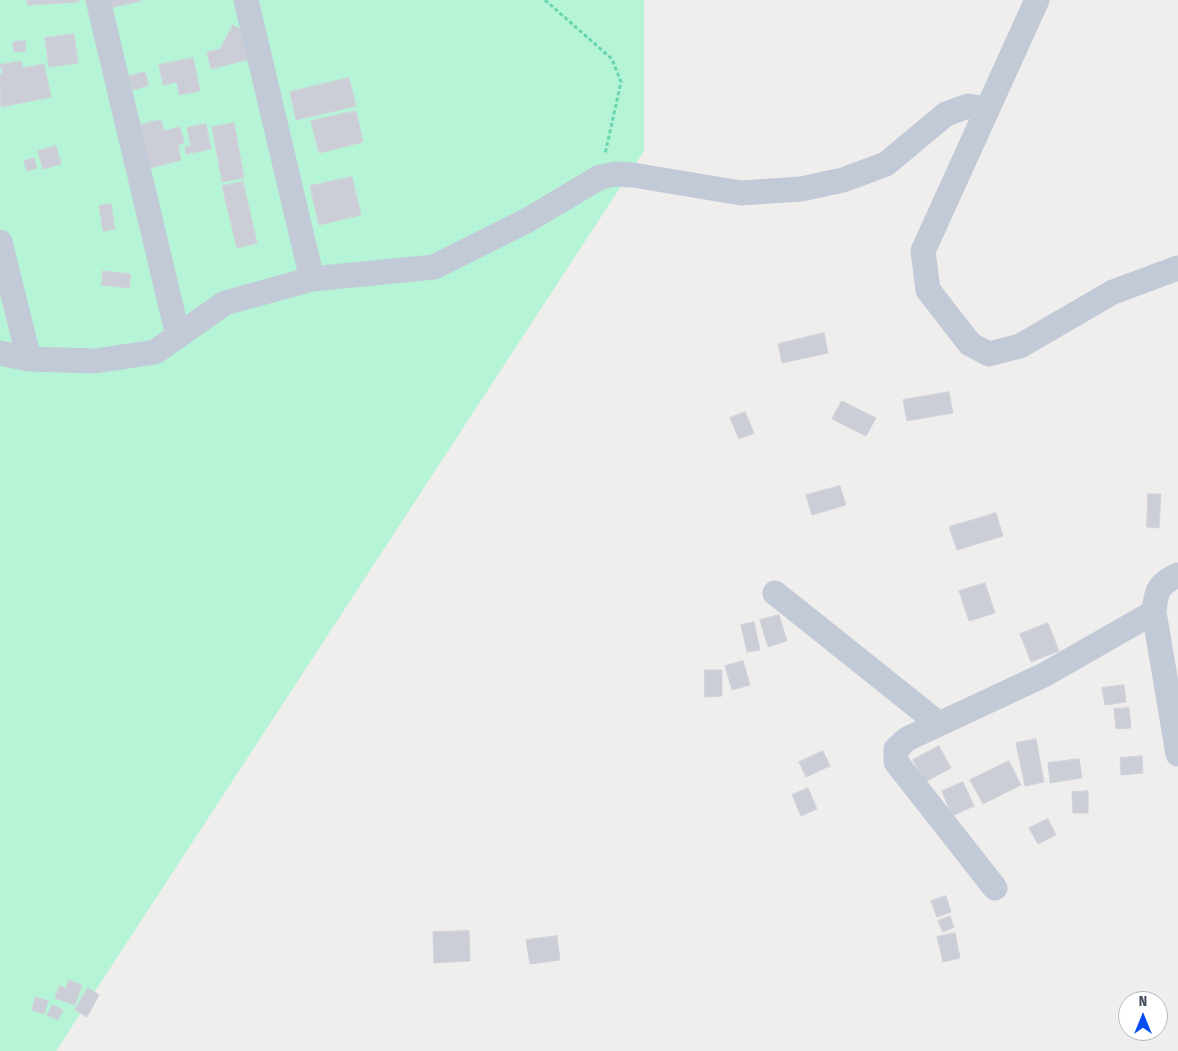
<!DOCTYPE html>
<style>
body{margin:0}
#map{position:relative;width:1178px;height:1051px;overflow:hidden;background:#f0eded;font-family:"Fira Sans Condensed",sans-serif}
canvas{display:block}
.north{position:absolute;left:1118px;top:991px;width:50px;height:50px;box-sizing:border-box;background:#fff;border:1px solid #b4b8be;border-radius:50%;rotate:0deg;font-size:14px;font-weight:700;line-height:20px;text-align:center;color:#434d5d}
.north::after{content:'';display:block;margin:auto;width:18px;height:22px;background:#044df4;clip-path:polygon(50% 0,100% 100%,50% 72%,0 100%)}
</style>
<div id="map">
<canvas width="1178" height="1051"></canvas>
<div class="north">N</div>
</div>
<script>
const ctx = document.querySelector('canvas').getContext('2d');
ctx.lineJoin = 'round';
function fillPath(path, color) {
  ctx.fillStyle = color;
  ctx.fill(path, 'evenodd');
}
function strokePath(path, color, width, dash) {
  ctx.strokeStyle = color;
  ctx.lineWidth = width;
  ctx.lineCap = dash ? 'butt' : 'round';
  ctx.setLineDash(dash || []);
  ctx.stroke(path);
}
fillPath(new Path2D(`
 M0 0H644V151L56 1051H0Z`), '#b5f4d6');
const building = new Path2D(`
 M27 0H79V2L28 5Z
 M108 0H141V1L109 8Z
 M233 25 255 37 254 58 211 69 207 52 220 49Z
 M74 34 78 63 49 67 45 38Z
 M25 41 26 51 14 52 13 42Z
 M193 58 200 91 179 95 177 82 163 85 159 65Z
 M21 61 23 68 44 64 51 97 1 107 0 74H3L0 65Z
 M145 72 149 85 133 90 129 76Z
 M349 78 356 106 296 120 290 92Z
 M356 111 363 142 319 153 311 121Z
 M161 120 164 131 180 127 184 143 178 145 181 160 150 168 139 125Z
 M234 123 244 178 222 182 212 127Z
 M206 124 211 149 186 154 185 147 191 146 187 128Z
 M56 146 61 164 43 169 38 151Z
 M34 158 37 168 27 171 24 161Z
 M352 177 361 215 319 225 310 186Z
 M243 182 257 243 237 248 222 186Z
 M111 204 115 229 103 231 99 206Z
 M103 271 131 274 129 288 102 285Z
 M824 333 828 353 782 363 778 344Z
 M949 392 953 413 907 421 903 400Z
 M842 401 876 418 866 436 832 419Z
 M745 412 754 433 739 439 730 418Z
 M840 486 846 505 812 515 806 495Z
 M1148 494H1161L1159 528 1147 527Z
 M996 513 1003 536 957 550 949 527Z
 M985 583 995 613 969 621 959 591Z
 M779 615 787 641 768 647 760 620Z
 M754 622 760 650 747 652 741 625Z
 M1048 623 1059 651 1031 662 1020 634Z
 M743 661 750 685 732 690 725 666Z
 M705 670H722V696L705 697Z
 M1124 685 1126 702 1105 705 1102 688Z
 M1129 708 1131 728 1116 729 1114 709Z
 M1036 739 1044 782 1025 786 1016 743Z
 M939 746 951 768 925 782 913 760Z
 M823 751 830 766 806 777 799 762Z
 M1142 756 1143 773 1121 775 1120 758Z
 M1079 759 1082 778 1050 783 1048 763Z
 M1009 761 1021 785 983 804 970 780Z
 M963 782 974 806 952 816 942 791Z
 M808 788 817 809 801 816 792 795Z
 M1088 791V813H1073L1072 792Z
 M1048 819 1056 835 1038 844 1029 828Z
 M946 896 951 912 937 917 931 901Z
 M950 916 954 927 943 932 938 921Z
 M469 931 470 961 434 963 433 932Z
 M955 933 960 958 943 962 937 937Z
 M557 936 560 960 530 964 526 940Z
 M69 980 82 985 75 1005 55 998 59 986 66 988Z
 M88 988 99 995 87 1017 75 1010Z
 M36 997 48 1001 44 1014 32 1010Z
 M53 1005 63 1010 58 1020 47 1015Z`);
fillPath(building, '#cbced6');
strokePath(building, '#d0d2da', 1);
strokePath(new Path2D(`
 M545 0 612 59 621 82 605 154`), '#69d6ae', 3, [4, 2.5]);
strokePath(new Path2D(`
 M98 0 178 336
 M246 0 312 279
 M1037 0 923 251 928 290 970 344 989 354 1020 346 1113 292 1178 268
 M0 242 29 359
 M0 353 29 359 95 361 155 352 225 303 312 279 434 267 528 220 600 177 616 174 633 175 741 193 801 189 843 180 886 164 946 114 968 106 987 109
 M1178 575C1158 584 1156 591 1154 612L1178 754
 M775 593 939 724
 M995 888 896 762V749L907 739 1044 675 1154 612`), '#c2cad7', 25);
</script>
